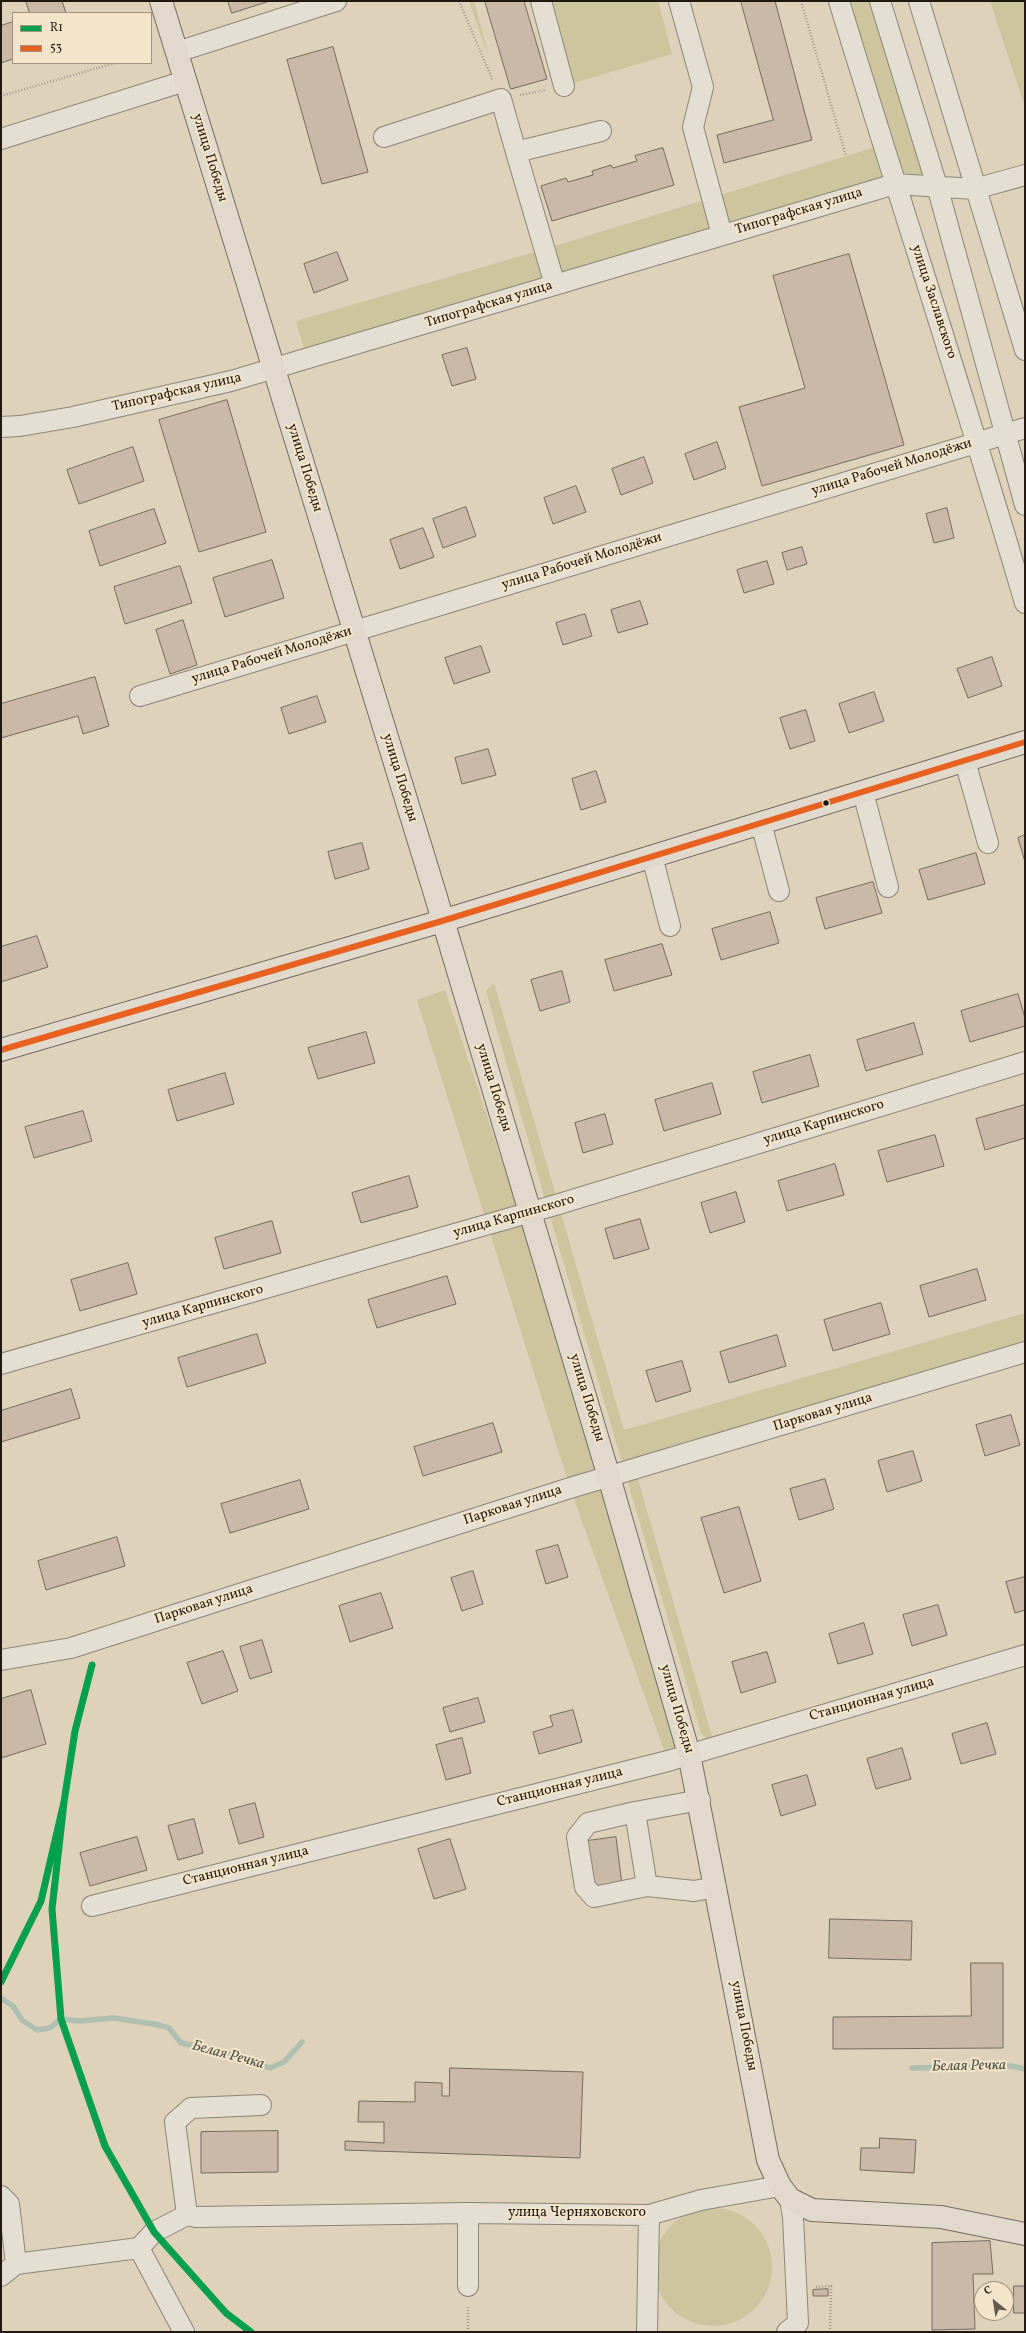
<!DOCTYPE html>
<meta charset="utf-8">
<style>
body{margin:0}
#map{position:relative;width:1026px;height:2333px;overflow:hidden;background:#dfd2bb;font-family:Vollkorn,serif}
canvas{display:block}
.frame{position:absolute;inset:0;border:2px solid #21190f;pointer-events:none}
.legend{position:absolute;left:12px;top:12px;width:140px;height:52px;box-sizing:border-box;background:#f4e4c9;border:1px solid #a0937f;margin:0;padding:5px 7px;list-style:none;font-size:12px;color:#21190f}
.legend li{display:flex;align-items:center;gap:8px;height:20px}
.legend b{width:20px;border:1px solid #a0937f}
.north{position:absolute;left:974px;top:2281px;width:40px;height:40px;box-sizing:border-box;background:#f4e4c9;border:1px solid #a0937f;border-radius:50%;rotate:330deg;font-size:11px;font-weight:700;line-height:16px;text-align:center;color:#21190f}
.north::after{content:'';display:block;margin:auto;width:14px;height:18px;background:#645a4b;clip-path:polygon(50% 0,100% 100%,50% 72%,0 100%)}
</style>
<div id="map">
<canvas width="1026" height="2333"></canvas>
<div class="frame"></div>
<ul class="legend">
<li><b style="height:5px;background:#029f4e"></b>R1</li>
<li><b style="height:5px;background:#e86121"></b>53</li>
</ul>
<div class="north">С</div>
</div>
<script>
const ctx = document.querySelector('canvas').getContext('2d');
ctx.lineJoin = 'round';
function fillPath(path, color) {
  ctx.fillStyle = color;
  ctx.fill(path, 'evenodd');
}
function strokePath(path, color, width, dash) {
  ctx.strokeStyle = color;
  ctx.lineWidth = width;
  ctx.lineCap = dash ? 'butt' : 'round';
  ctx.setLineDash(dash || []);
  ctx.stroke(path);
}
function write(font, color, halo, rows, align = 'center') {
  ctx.font = font + ' Vollkorn,serif';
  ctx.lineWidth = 4;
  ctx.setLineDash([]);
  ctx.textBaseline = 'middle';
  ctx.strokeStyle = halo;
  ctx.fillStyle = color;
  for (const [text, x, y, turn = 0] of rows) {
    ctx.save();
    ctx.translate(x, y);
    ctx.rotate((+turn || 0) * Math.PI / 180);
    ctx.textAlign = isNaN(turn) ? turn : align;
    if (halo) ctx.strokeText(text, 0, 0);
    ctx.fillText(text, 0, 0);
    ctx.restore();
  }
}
fillPath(new Path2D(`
 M469 1H474L489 58Z
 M541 1H658L672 54 564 86Z
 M839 1H880L933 173 307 359 296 321 545 249 882 145Z
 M990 1H1025V107Z
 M494 983 624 1430 1025 1313V1352L635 1469 715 1747 701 1733C630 1486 555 1239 486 991Z
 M445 990 508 1179 593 1456 678 1757 668 1761 570 1488 417 1000Z
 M654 2267a59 59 0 1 1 118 0a59 59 0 1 1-118 0Z`), '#cdc59d');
strokePath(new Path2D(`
 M1 1998 13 2006 22 2020 37 2030 50 2028 61 2019 80 2021 114 2018 154 2024 169 2028 181 2043 197 2046 207 2052 230 2054 270 2068 284 2062 302 2042
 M912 2068 1011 2066 1025 2069`), '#afc0b3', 5.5);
const building = new Path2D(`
 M26 1H62L66 13H30Z
 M228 1H270L232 13Z
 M485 1H524L547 79 511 89Z
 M741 1H775L812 140 724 163 717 135 773 120Z
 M13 22V59L1 63V26Z
 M333 47 368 172 322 184 287 60Z
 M663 148 674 185 552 221 541 186 566 178 568 182 593 175 592 171 611 165 613 168 637 161 635 156Z
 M337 252 348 280 314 293 304 264Z
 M849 254 904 445 762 486 739 407 805 388 773 276Z
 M467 348 476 379 452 386 442 355Z
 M227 400 266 532 199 552 159 420Z
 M717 442 726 468 694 480 685 454Z
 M133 447 144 481 79 504 67 470Z
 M644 457 653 483 621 495 612 469Z
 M576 486 586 512 553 524 544 498Z
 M466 507 476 536 443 548 433 519Z
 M947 508 954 538 934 543 926 514Z
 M154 509 166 543 100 566 89 531Z
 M423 528 434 557 400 569 390 540Z
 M802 547 807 564 787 570 782 553Z
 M272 560 284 598 225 617 213 578Z
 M767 561 774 584 744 593 737 570Z
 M180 566 192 603 125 624 114 587Z
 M640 601 648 624 618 633 611 610Z
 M585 614 592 636 563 645 556 623Z
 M183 620 197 665 170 674 156 630Z
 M481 646 490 672 454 684 445 658Z
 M992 657 1002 686 968 698 957 669Z
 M95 677 109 726 83 734 78 716 1 738V704Z
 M874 692 884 721 849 733 839 704Z
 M317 696 326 722 289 734 281 708Z
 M806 710 815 741 790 749 780 718Z
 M488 749 496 775 462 784 455 758Z
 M596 771 606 802 581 810 572 779Z
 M1025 835V862L1018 838Z
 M362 843 369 869 335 879 328 852Z
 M976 853 985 884 928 900 919 870Z
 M873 882 882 913 825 929 816 898Z
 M770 912 779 943 721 960 712 929Z
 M37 936 48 967 1 982V947Z
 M662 944 672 975 614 991 605 960Z
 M562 971 570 1002 540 1011 531 980Z
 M1018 994 1025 1018V1026L970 1042 961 1011Z
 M914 1023 923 1054 866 1071 857 1040Z
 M366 1032 375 1063 318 1079 308 1048Z
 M810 1055 819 1086 762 1103 753 1072Z
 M225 1073 234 1104 177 1121 168 1090Z
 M712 1083 721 1114 664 1131 655 1100Z
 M1025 1105V1138L985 1150 976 1119Z
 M83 1111 92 1141 34 1158 25 1127Z
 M605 1114 613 1144 583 1153 575 1123Z
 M935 1135 944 1166 887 1182 878 1151Z
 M835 1164 844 1195 787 1211 778 1181Z
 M409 1176 418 1207 361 1223 352 1193Z
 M736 1192 745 1222 710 1233 701 1203Z
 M640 1219 649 1249 614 1259 605 1229Z
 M272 1221 281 1253 224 1269 215 1238Z
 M128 1263 137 1294 80 1311 71 1280Z
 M977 1269 986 1300 929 1317 920 1286Z
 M447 1276 456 1304 377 1328 368 1300Z
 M881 1303 890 1334 833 1351 824 1320Z
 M257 1334 266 1363 187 1387 178 1358Z
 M777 1335 786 1366 729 1383 720 1352Z
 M682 1361 691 1391 656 1402 646 1371Z
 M71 1389 80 1418 1 1442V1411Z
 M1011 1415 1020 1445 985 1456 976 1425Z
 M493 1423 502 1452 423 1476 414 1447Z
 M913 1451 922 1481 887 1492 878 1461Z
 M825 1479 834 1509 799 1520 790 1489Z
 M300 1480 309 1509 230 1533 221 1504Z
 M739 1507 761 1581 724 1593 701 1518Z
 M117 1537 125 1566 46 1590 38 1561Z
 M558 1545 568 1577 546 1584 536 1551Z
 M473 1571 483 1604 462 1611 451 1578Z
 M1025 1577V1610L1015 1613 1006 1582Z
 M381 1593 393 1628 350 1642 339 1606Z
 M938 1605 947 1635 912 1646 903 1615Z
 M864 1623 873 1654 838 1664 829 1634Z
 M262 1640 272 1672 250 1679 240 1647Z
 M223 1651 238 1691 202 1704 187 1663Z
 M767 1652 776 1682 741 1693 732 1662Z
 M31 1690 46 1744 1 1758V1699Z
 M478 1698 485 1722 450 1732 443 1708Z
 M573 1710 582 1742 539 1754 533 1732 553 1726 550 1716Z
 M987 1723 996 1754 961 1764 952 1734Z
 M462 1738 471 1773 446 1780 436 1745Z
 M902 1748 911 1779 876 1789 867 1759Z
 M807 1775 816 1805 781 1816 772 1785Z
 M255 1803 264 1837 239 1844 229 1810Z
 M194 1819 203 1853 178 1860 168 1826Z
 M137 1837 147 1870 90 1886 80 1853Z
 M616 1837 622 1885 593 1888 587 1841Z
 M450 1839 466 1889 434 1899 418 1849Z
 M830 1919 912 1921 911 1960 829 1958Z
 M971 1963H1003V2048L833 2049V2017L971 2016Z
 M450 2068 583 2072 580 2158 345 2150V2141L384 2143V2122H358L359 2101 415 2102V2082L442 2083V2096H449Z
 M278 2131V2172L201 2173V2132Z
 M880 2138 916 2140 914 2173 860 2170 861 2148H879Z
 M990 2241 993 2274H973L975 2329 932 2330V2243Z
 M1014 2286H1025V2313H1014Z
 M828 2289V2296H813V2290Z`);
fillPath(building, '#c9b9a6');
strokePath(building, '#736c60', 1);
const minor = new Path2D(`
 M541 1 564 86
 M679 1 703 87 693 127 722 235
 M839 1C900 202 966 401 1025 603
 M880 1 937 186 1025 505
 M919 1 1025 350
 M177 52 336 1
 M384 137 501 99 516 152
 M1 139 185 81
 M555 285 516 152 601 131
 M1 427 20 426 73 417 231 381 895 184 975 189 1025 175
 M140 696 1025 428
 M965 761 988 843
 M863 792 888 887
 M761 823 779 891
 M652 856 670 926
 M1 1364 559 1204 1025 1062
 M1 1660 71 1648 570 1488 1025 1352
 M700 1800 635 1812 647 1886 694 1891 716 1887
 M635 1812 588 1823 577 1837 585 1887 594 1897 647 1886
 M92 1906 668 1761 1025 1655
 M1 2196 9 2204 16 2264
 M468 2213V2286
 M187 2215 196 2217 468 2213 649 2215 701 2200 780 2186
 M139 2248 184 2332
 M1 2276 16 2264 139 2248 154 2232 187 2215 175 2122 191 2108 261 2105
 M647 2332 649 2215
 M787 2332 798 2323 793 2217 790 2199`);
const major = new Path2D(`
 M161 1 433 887 609 1477 689 1754 768 2160 780 2186 790 2199 812 2210 941 2217 1025 2234
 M1 1050 442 921 1025 742`);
strokePath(minor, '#8d8577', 22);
strokePath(major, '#736c60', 24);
strokePath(new Path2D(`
 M459 1 493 81
 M801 1 846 156
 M520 95 546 90
 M1 96 115 63
 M816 2287 831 2286 830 2332
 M468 2332V2305`), '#a09b91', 2.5, [1, 2]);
strokePath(minor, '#e5ded3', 20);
strokePath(major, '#e1d9cb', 22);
strokePath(new Path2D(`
 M1 1050 442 921 1025 742`), '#e86121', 6);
strokePath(new Path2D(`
 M64 1802 52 1909 61 2019 105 2146 154 2232 226 2313 251 2332
 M1 1982 41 1901 64 1802 75 1731 92 1665`), '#029f4e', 7);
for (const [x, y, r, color] of [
 [826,803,3.5,"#21190f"]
]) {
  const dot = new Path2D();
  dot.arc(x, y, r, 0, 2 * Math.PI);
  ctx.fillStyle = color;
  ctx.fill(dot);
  strokePath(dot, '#f4e4c9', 1.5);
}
write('14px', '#21190f', '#f4e4c9', [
 ["улица Победы",209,158,73],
 ["Типографская улица",799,212,-17],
 ["улица Заславского",933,302,72],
 ["Типографская улица",489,305,-17],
 ["Типографская улица",177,393,-13],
 ["улица Победы",304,468,73],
 ["улица Рабочей Молодёжи",892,468,-17],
 ["улица Рабочей Молодёжи",582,562,-17],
 ["улица Рабочей Молодёжи",272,656,-17],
 ["улица Победы",399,778,73],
 ["улица Победы",493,1088,73],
 ["улица Карпинского",824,1123,-17],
 ["улица Карпинского",514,1217,-16],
 ["улица Карпинского",203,1307,-16],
 ["улица Победы",586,1398,73],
 ["Парковая улица",823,1413,-17],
 ["Парковая улица",513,1506,-18],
 ["Парковая улица",204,1605,-18],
 ["Станционная улица",872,1700,-16],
 ["улица Победы",676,1709,74],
 ["Станционная улица",560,1788,-14],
 ["Станционная улица",246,1867,-14],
 ["улица Победы",743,2026,79],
 ["улица Черняховского",577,2213]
]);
write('italic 15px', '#4c5147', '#f4e4c9', [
 ["Белая Речка",228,2056,15],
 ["Белая Речка",969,2067,-1]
]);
</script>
